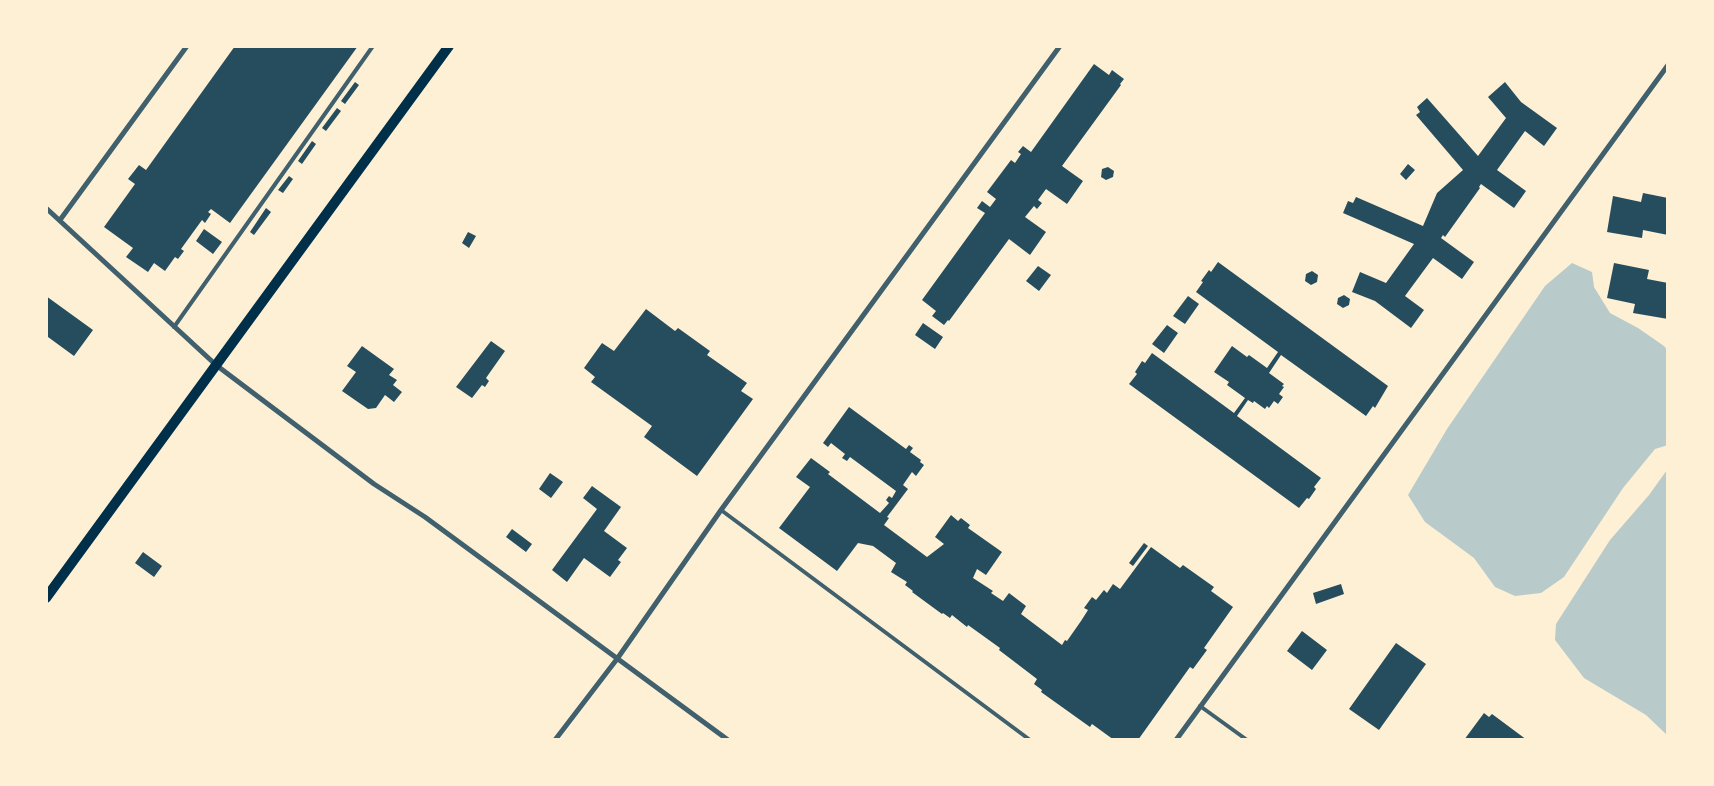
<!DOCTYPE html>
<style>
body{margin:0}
#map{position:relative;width:1714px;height:786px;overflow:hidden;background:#fdf0d5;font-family:"Exo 2",sans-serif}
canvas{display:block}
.frame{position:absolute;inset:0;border:48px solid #fdf0d5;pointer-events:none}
</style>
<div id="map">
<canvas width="1714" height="786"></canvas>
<div class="frame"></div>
</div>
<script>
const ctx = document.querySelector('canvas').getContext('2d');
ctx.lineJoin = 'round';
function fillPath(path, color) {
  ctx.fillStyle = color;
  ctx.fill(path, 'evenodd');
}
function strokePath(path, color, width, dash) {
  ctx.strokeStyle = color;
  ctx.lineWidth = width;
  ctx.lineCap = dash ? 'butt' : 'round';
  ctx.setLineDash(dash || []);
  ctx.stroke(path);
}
fillPath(new Path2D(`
 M1572 263 1592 272 1594 287 1610 313 1638 328 1664 346 1668 351V445L1655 449 1623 488 1564 577 1541 593 1515 596 1495 587 1474 558 1425 522 1408 495 1447 429 1545 286Z
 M1667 470H1668V736L1646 715 1584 678 1555 640 1556 624 1610 540 1649 495Z`), '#b9caca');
fillPath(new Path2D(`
 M235 46H358L230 223 211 209 208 212 211 214 205 223 202 220 181 249 184 251 178 259 175 257 165 271 154 263 148 272 126 257 133 248 104 227 135 184 128 179 139 165 146 170Z
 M1094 64 1109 75 1112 70 1124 79 1120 84 1121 85 1062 166 1083 181 1067 204 1046 189 1038 200 1042 203 1037 209 1034 206 1025 217 1046 232 1030 255 1009 239 949 321 948 320 944 325 932 316 936 311 922 300 985 213 977 208 982 201 990 207 996 199 987 192 1011 160 1015 163 1021 154 1018 152 1023 146 1031 152Z
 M355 82 359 85 345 104 341 101Z
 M1505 82 1521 102 1557 128 1544 146 1525 131 1497 170 1526 191 1514 208 1481 184 1479 187 1480 188 1445 237 1443 235 1441 238 1474 262 1462 279 1433 258 1405 296 1424 310 1411 328 1375 301 1352 292 1360 272 1386 283 1414 244 1343 213 1348 201 1353 203 1356 197 1423 226 1437 193 1463 170 1416 115 1420 112 1417 107 1427 98 1478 156 1506 118 1488 97Z
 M337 108 341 111 326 131 322 128Z
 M312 141 316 144 302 164 298 161Z
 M1408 164 1415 170 1406 180 1400 174Z
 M1108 167 1114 171 1113 177 1106 180 1101 177 1102 169Z
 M289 176 293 179 283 193 278 190Z
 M1643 193 1668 198V235L1643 230 1642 238 1607 232 1613 196 1641 202Z
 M266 208 271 212 254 235 250 232Z
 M204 229 222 242 213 254 196 241Z
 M468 232 476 236 469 248 462 243Z
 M1218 262 1388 386 1375 408 1373 406 1366 416 1281 355 1269 373 1284 384 1282 386 1284 387 1279 394 1283 397 1278 404 1274 401 1269 408 1267 406 1265 409 1254 401 1253 403 1248 400 1237 416 1321 478 1314 487 1316 489 1309 499 1307 498 1299 508 1129 384 1137 374 1135 372 1142 361 1145 363 1152 353 1234 413 1245 398 1227 385 1229 382 1214 372 1232 346 1247 357 1249 355 1267 368 1278 352 1196 292 1203 282 1201 281 1209 270 1211 272Z
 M1614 263 1649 270 1647 279 1668 283V319L1633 313 1635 304 1607 298Z
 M1038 266 1051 275 1039 291 1026 281Z
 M1312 271 1318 275 1317 282 1311 285 1305 281 1306 274Z
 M1344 295 1350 299 1349 305 1343 308 1337 304 1338 298Z
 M46 296 93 330 74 356 48 337 46 339Z
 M1188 296 1199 304 1185 324 1173 316Z
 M646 309 675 331 678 328 710 351 707 355 747 383 741 391 753 399 697 476 644 437 652 426 591 382 595 377 584 368 602 343 614 351Z
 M923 323 943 337 935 349 915 335Z
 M1167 325 1178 333 1164 353 1152 344Z
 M491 341 505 351 486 378 489 381 485 387 482 385 472 398 456 387Z
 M362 346 394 369 389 375 397 380 393 385 402 392 394 402 385 395 376 408 368 409 342 391 356 372 347 366Z
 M849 407 906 449 909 445 913 448 910 452 921 460 920 462 924 465 916 476 912 472 903 485 908 489 887 517 889 518 884 525 927 557 944 544 935 537 951 515 958 521 961 518 970 525 968 528 1002 552 986 575 977 569 973 578 993 591 991 593 1003 601 1009 593 1026 606 1021 614 1062 645 1065 640 1067 641 1081 621 1088 610 1084 608 1092 597 1096 600 1104 590 1107 593 1113 584 1120 589 1151 547 1180 568 1183 565 1214 587 1211 591 1233 607 1204 648 1207 650 1193 669 1190 667 1138 740H1114L1092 724 1090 727 1041 692 1042 690 1034 684 1037 679 999 650 1000 648 968 625 967 627 952 615 950 618 943 613 942 614 912 592 913 591 905 585 907 582 891 572 896 563 873 546 858 543 837 571 779 528 810 487 796 477 811 458 830 472 828 474 880 513 889 503 886 500 889 496 892 498 896 491 850 457 847 461 842 458 845 454 831 443 828 447 823 443Z
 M550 473 563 482 551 498 539 489Z
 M592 486 621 507 604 531 627 548 618 560 621 562 610 577 584 558 567 582 552 570 597 509 583 498Z
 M512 529 532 544 526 552 506 537Z
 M1144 543 1148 546 1133 566 1129 563Z
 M143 552 162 566 154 577 135 563Z
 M1341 584 1344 594 1316 604 1313 593Z
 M1302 631 1327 650 1312 670 1287 651Z
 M1396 643 1426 664 1379 730 1349 709Z
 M1484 713 1489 717 1492 714 1527 740H1464Z`), '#264d5e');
strokePath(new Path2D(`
 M174 327 373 46
 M721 510 1030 740
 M1200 706 1247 740`), '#3f606c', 4);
strokePath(new Path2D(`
 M46 208 216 365 374 484 425 517 728 740
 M60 220 187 46
 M555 740 617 659 721 510 1060 46
 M1176 740 1668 65`), '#3f606c', 5);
strokePath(new Path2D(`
 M46 598 449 46`), '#003049', 10);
</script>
